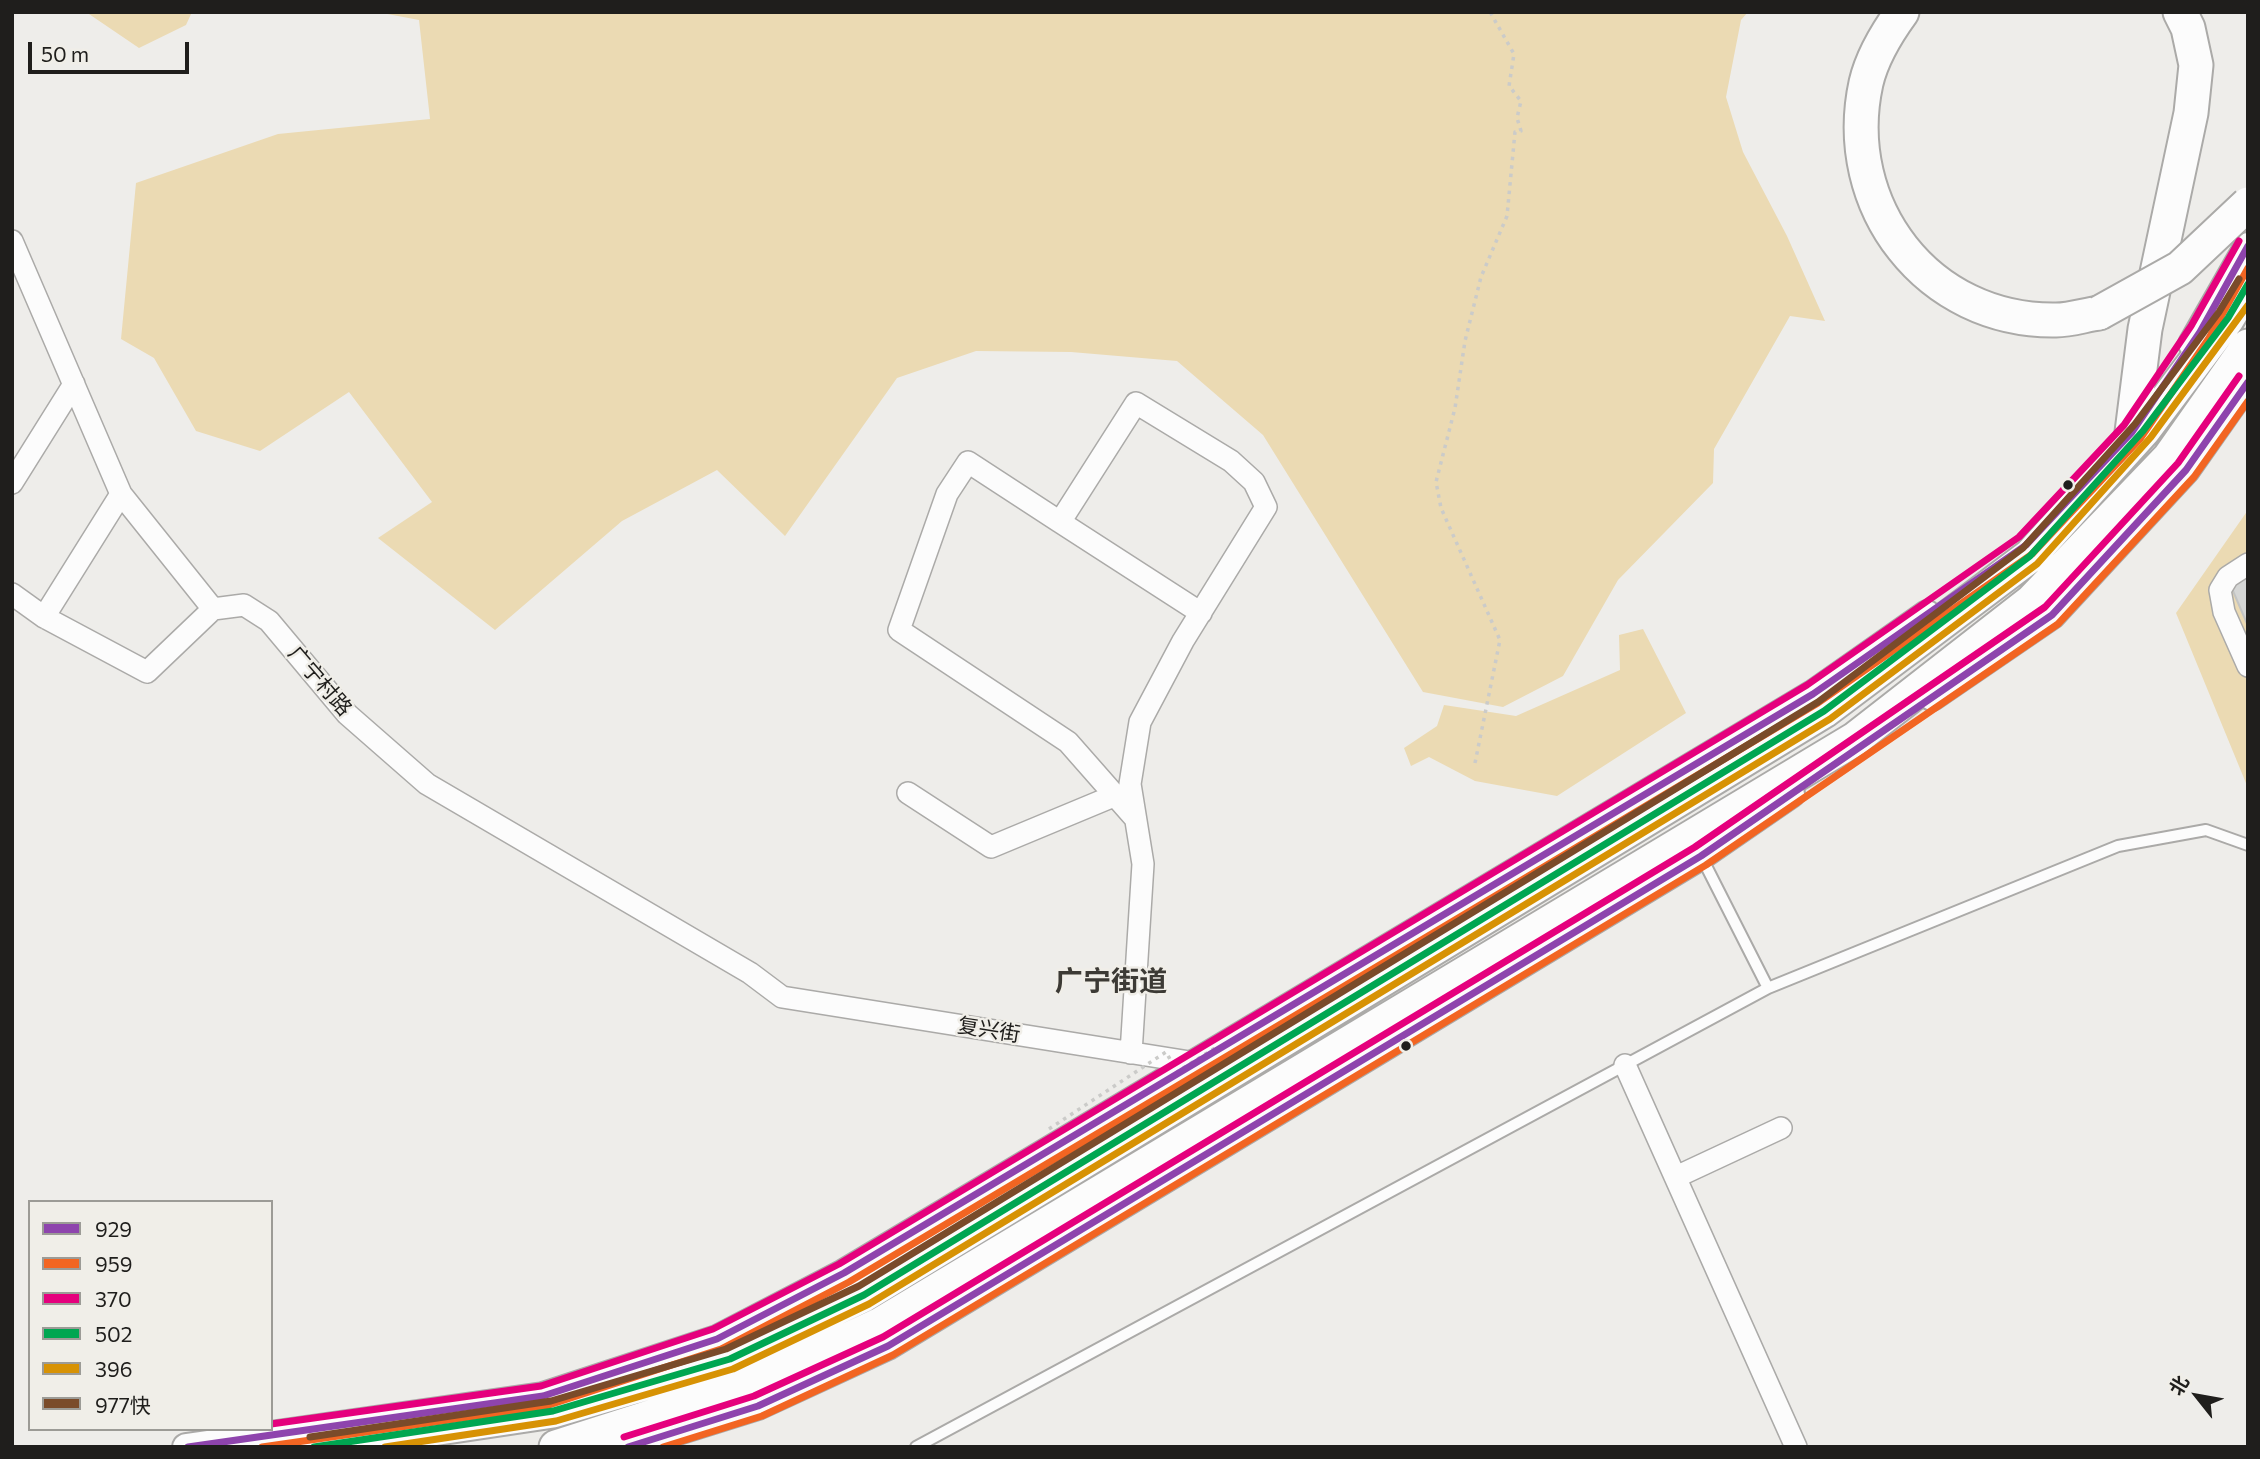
<!DOCTYPE html>
<meta charset="utf-8">
<style>
body{margin:0}
#map{position:relative;width:2260px;height:1459px;overflow:hidden;background:#eeedea;font-family:Commissioner,"Noto Sans SC",sans-serif}
canvas{display:block}
.frame{position:absolute;inset:0;border:14px solid #1f1e1c;pointer-events:none}
.legend{position:absolute;left:28px;top:1200px;width:245px;height:231px;box-sizing:border-box;background:#f0eee8;border:2px solid #9c9b96;margin:0;padding:9px 12px;list-style:none;font-size:21px;color:#1f1e1c}
.legend li{display:flex;align-items:center;gap:14px;height:35px}
.legend b{width:35px;border:2px solid #9c9b96}
.north{position:absolute;left:2162px;top:1361px;width:70px;height:70px;-webkit-text-stroke:5px #f0eee8;paint-order:stroke;rotate:301deg;font-size:19px;font-weight:700;line-height:28px;text-align:center;color:#1f1e1c}
.north::after{content:'';display:block;margin:auto;width:24px;height:32px;background:#1f1e1c;clip-path:polygon(50% 0,100% 100%,50% 72%,0 100%)}
.scale{position:absolute;left:28px;top:42px;width:161px;height:32px;box-sizing:border-box;border:4px solid #1f1e1c;border-top:0;padding-left:9px;font-size:21px;line-height:24px;white-space:nowrap;color:#1f1e1c;-webkit-text-stroke:5px #f0eee8;paint-order:stroke}
</style>
<div id="map">
<canvas width="2260" height="1459"></canvas>
<div class="frame"></div>
<ul class="legend">
<li><b style="height:9px;background:#8e44ad"></b>929</li>
<li><b style="height:9px;background:#f26522"></b>959</li>
<li><b style="height:9px;background:#e5007d"></b>370</li>
<li><b style="height:9px;background:#00a651"></b>502</li>
<li><b style="height:9px;background:#d79204"></b>396</li>
<li><b style="height:9px;background:#7a4b2a"></b>977快</li>
</ul>
<div class="north">北</div>
<div class="scale">50 m</div>
</div>
<script>
const ctx = document.querySelector('canvas').getContext('2d');
ctx.lineJoin = 'round';
function fillPath(path, color) {
  ctx.fillStyle = color;
  ctx.fill(path, 'evenodd');
}
function strokePath(path, color, width, dash) {
  ctx.strokeStyle = color;
  ctx.lineWidth = width;
  ctx.lineCap = dash ? 'butt' : 'round';
  ctx.setLineDash(dash || []);
  ctx.stroke(path);
}
function write(font, color, halo, rows, align = 'center') {
  ctx.font = font + ' Commissioner,"Noto Sans SC",sans-serif';
  ctx.lineWidth = 5;
  ctx.setLineDash([]);
  ctx.textBaseline = 'middle';
  ctx.strokeStyle = halo;
  ctx.fillStyle = color;
  for (const [text, x, y, turn = 0] of rows) {
    ctx.save();
    ctx.translate(x, y);
    ctx.rotate((+turn || 0) * Math.PI / 180);
    ctx.textAlign = isNaN(turn) ? turn : align;
    if (halo) ctx.strokeText(text, 0, 0);
    ctx.fillText(text, 0, 0);
    ctx.restore();
  }
}
fillPath(new Path2D(`
 M86 12H192L186 25 139 48Z
 M377 12H1748L1741 20 1726 97 1743 152 1787 236 1825 321 1790 316 1714 449 1713 483 1618 580 1563 676 1503 707 1423 692 1263 435 1177 361 1071 352 976 351 897 378 785 536 717 470 622 521 495 630 378 538 432 502 349 392 260 451 196 431 154 358 121 339 136 183 278 134 430 119 419 20Z
 M2248 510V788L2176 613Z
 M1643 629 1686 713 1557 796 1475 781 1429 757 1411 766 1404 748 1437 726 1444 705 1516 716 1620 670 1619 635Z`), '#ebdab3');
const building = new Path2D(`
 M2248 577V626L2230 584Z`);
fillPath(building, '#d5d6d5');
strokePath(building, '#c3c4c3', 2);
const service = new Path2D(`
 M1701 856 1768 988
 M916 1447 1768 988 2118 846 2206 830 2248 845`);
const minor = new Path2D(`
 M12 241 121 494 213 609
 M12 483 74 384
 M1060 522 968 462 947 494 899 630 1068 742 1134 817
 M2248 564 2228 577 2220 590 2224 612 2248 666
 M12 594 44 617 147 672 213 609
 M213 609 244 605 269 621 347 714 427 784 750 973 782 997 1196 1063
 M44 617 121 494
 M908 793 991 847 1116 795
 M1131 1053 1143 864 1130 784 1140 722 1183 641 1266 507 1254 482 1231 461 1136 403 1060 522 1201 613
 M1625 1065 1796 1447
 M1676 1177 1781 1128`);
const tertiary = new Path2D(`
 M2192 344 2248 246
 M1932 697 2052 615 2186 470 2248 382
 M186 1447 543 1396 717 1339 844 1273 1813 694 1927 614
 M627 1447 758 1406 888 1346 1701 856 1791 794`);
const trunk = new Path2D(`
 M1902 12C1886 34 1872 57 1866 83 1839 206 1928 322 2056 320 2070 320 2085 315 2099 313
 M2132 432 2145 329 2191 113 2196 65 2188 28 2180 12
 M312 1447 553 1411 730 1359 864 1295 1824 711 2030 556 2143 431 2228 318 2248 284
 M556 1447 750 1385 881 1324 1855 739 2032 601 2169 458 2248 346`);
strokePath(service, '#abaaa8', 14);
strokePath(minor, '#abaaa8', 24);
strokePath(tertiary, '#abaaa8', 30);
strokePath(trunk, '#abaaa8', 37);
strokePath(new Path2D(`
 M1475 763 1500 640 1441 508 1436 482 1455 408 1465 341 1481 277 1507 216 1515 132 1521 131 1517 118 1521 101 1509 86 1514 54 1490 12`), '#cbcbc9', 3.5, [3.5, 5]);
strokePath(service, '#fcfcfc', 10);
strokePath(minor, '#fcfcfc', 21);
strokePath(tertiary, '#fcfcfc', 26);
strokePath(trunk, '#fcfcfc', 33);
const trunkBridge = new Path2D(`
 M2099 313 2180 268 2248 204`);
strokePath(trunkBridge, '#abaaa8', 37, []);
strokePath(new Path2D(`
 M1049 1129 1166 1052 1177 1072 1215 1048`), '#cbcbc9', 3.5, [3.5, 5]);
strokePath(trunkBridge, '#fcfcfc', 33);
strokePath(new Path2D(`
 M188 1447 543 1396 717 1339 844 1273 1813 694 2026 545 2132 432 2200 332 2248 246
 M628 1447 758 1406 888 1346 1701 856 2052 615 2186 470 2248 382`), '#8e44ad', 7);
strokePath(new Path2D(`
 M262 1447 546 1406 721 1349 849 1282 1818 703 2032 554 2140 439 2209 338 2248 268
 M663 1447 762 1416 893 1355 1706 865 2058 624 2194 477 2248 401`), '#f26522', 7);
strokePath(new Path2D(`
 M271 1424 541 1386 713 1329 839 1264 1807 685 2019 537 2124 425 2191 326 2239 241
 M624 1437 754 1396 883 1337 1695 847 2045 607 2178 463 2239 376`), '#e5007d', 7);
strokePath(new Path2D(`
 M314 1447 553 1411 730 1359 864 1295 1824 711 2030 556 2143 431 2228 318 2248 284`), '#00a651', 7);
strokePath(new Path2D(`
 M385 1447 556 1421 733 1369 869 1304 1830 719 2037 564 2151 437 2248 305`), '#d79204', 7);
strokePath(new Path2D(`
 M310 1437 551 1401 726 1349 859 1286 1818 702 2023 548 2135 424 2219 312 2239 279`), '#7a4b2a', 7);
for (const [x, y, r, color] of [
 [2068,485,6,"#1f1e1c"],
 [1406,1046,6,"#1f1e1c"]
]) {
  const dot = new Path2D();
  dot.arc(x, y, r, 0, 2 * Math.PI);
  ctx.fillStyle = color;
  ctx.fill(dot);
  strokePath(dot, '#f0eee8', 2.5);
}
write('21px', '#1f1e1c', '#f0eee8', [
 ["广宁村路",320,681,49],
 ["复兴街",989,1030,9]
]);
write('bold 28px', '#3c3a35', '#f0eee8', [
 ["广宁街道",1111,982]
]);
</script>
